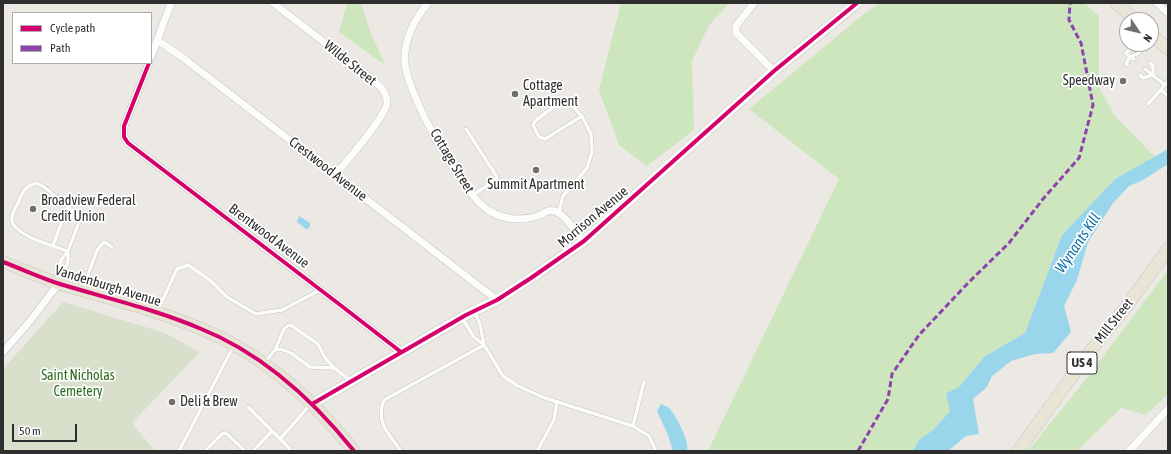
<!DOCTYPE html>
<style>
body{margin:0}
#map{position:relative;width:1171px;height:454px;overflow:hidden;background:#ece8e4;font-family:"Asap Condensed",sans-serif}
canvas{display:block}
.frame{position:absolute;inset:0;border:4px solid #2e2e2e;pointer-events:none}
.legend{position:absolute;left:12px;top:12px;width:140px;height:52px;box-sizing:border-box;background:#fff;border:1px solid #ababab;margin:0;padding:5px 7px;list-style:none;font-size:12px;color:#2e2e2e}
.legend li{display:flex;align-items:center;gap:8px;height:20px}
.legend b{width:20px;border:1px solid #ababab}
.north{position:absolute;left:1119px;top:12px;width:40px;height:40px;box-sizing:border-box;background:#fff;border:1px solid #ababab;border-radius:50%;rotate:125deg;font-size:11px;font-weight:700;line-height:16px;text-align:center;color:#2e2e2e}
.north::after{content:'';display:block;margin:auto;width:14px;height:18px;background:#706f6e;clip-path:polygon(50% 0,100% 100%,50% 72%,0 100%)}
.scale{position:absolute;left:12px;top:424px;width:65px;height:18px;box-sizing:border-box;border:2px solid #2e2e2e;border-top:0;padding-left:5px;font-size:12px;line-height:14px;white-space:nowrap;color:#2e2e2e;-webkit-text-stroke:3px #fff;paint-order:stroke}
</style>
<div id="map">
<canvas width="1171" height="454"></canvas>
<div class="frame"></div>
<ul class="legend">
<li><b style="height:5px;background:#d6006c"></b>Cycle path</li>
<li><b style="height:5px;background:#8e44ad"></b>Path</li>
</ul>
<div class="north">N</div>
<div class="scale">50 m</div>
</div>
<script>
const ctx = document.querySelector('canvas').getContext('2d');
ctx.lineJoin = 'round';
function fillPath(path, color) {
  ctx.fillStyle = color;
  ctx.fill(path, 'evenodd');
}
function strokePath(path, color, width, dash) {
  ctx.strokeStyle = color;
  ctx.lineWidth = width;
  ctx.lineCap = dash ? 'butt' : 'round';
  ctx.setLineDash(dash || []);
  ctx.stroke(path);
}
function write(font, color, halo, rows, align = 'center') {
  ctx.font = font + ' "Asap Condensed",sans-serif';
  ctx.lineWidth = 3.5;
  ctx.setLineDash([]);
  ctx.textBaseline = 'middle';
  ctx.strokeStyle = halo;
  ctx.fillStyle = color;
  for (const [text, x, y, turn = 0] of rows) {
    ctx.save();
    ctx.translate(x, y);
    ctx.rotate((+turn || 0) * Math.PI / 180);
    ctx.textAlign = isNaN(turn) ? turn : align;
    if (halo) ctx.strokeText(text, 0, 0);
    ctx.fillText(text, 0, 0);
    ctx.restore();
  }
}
fillPath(new Path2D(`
 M347 3H361L371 34 386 66 339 32Z
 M621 3H729L708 27 692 61 694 130 647 166 619 145 599 90Z
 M881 3H1084L1099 16V87L1114 115 1155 157 1115 179 1062 235 1025 333 985 356 959 387 946 393 950 411 933 430 919 440 913 451H708L839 179 749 109 865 13Z
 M1168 270V394L1146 415 1121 408 1077 451H1028L1086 379Z`), '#cee6be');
fillPath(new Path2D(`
 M63 302 165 333 200 352 132 423 155 451H3V369Z`), '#d8e0cc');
fillPath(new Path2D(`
 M1168 149V164L1143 180 1129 186 1113 203 1088 242 1077 280 1064 306 1071 332 1053 353 1035 354 1011 361 992 376 987 387 973 399 979 434 966 436 948 451H913L919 440 933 430 950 411 946 393 959 387 985 356 1025 333 1062 235 1115 179Z
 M299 216 310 223V226L308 229H306L297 222Z
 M661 404C663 405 667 406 669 408 676 415 690 442 687 451H673L668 435 657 411Z`), '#99d6ec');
const lane = new Path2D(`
 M1134 44 1126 53 1130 57 1139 53
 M1128 65 1126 64 1130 57 1134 59
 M1145 69 1165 85 1168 81
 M1140 75 1143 78 1153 75V66L1150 63
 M1161 90 1168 96
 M1148 104 1165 85
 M466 129 497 177 495 180 473 195
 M559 212 563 196 587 168 592 152 591 134 582 116 545 139 539 137 533 125 536 120 563 100 569 103 582 116
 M53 245 68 206 77 215 79 222 68 251C54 246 15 236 12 221 11 214 15 208 18 203 22 193 25 186 36 183L44 187 68 206
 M68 251C69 264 65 272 59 283 58 270 58 261 68 251Z
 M83 289 97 250 104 242 112 247
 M158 310 177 269 188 265 211 281 227 297 256 314 282 310 320 290
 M475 312 480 324 484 345
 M462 318 474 337 484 345 503 376 518 386 545 398 633 426 649 436 656 451
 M275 350 284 329 289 325 292 326 318 344 325 358 334 368
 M265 362 275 350 281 349 291 353 310 367 334 368 350 380
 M248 407 290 449 288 451
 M633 426 644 382
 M280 439 309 406
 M179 451 233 347
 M205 451 222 434 226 433 245 451
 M253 451 272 431
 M401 451C389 434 375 422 384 400L484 345
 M537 451 554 420 557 402`);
const street = new Path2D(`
 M273 3 372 79C379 85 387 92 387 102 388 114 345 163 335 175
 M428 3C414 20 403 42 405 64 408 95 462 194 488 210 503 220 521 221 538 216 544 213 550 208 557 212 566 216 577 234 584 241
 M754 3 736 26V33L774 71
 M1157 3 1168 13
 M157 40 182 57 497 300
 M151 57 171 3
 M149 63 124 126V137L128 143 339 304 401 352
 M3 352 30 321 59 283
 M1129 451 1168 409`);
const secondary = new Path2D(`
 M312 404 466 315 497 300 531 278 584 241 774 71 857 3`);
const primary = new Path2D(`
 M1116 3 1135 20
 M1151 34 1168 49
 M3 262C22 269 41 278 60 284 106 298 154 309 199 328 260 352 313 400 354 451
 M1018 451 1091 350 1126 307 1168 249`);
strokePath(lane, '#c5c4c5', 4.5);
strokePath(street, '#c5c4c5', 8);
strokePath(secondary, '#c5c4c5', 11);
strokePath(primary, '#c6c5c4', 13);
strokePath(lane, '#fcfcfb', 3.5);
strokePath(street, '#fcfcfb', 7);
strokePath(secondary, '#fcfcfb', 10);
strokePath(primary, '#e8e4d6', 12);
strokePath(new Path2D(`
 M858 451 888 399 892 374 919 335 969 282 1009 243 1043 199 1079 158 1093 105 1081 43 1069 20 1070 3`), '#8e44ad', 3, [6, 3]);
strokePath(new Path2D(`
 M149 63 124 126V137L128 143 339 304 401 352
 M3 262C22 269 41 278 60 284 106 298 154 309 199 328 260 352 313 400 354 451
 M312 404 466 315 497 300 531 278 584 241 774 71 857 3`), '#d6006c', 4);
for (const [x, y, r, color] of [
 [1123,81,4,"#706f6e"],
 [515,94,4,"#706f6e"],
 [536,170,4,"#706f6e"],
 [33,209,4,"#706f6e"],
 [172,402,4,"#706f6e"]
]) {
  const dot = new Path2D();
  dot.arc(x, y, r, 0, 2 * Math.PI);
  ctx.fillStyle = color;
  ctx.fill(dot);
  strokePath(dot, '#fff', 1.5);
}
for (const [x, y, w] of [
 [1082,363,30]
]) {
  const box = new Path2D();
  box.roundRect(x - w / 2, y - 11, w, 22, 3);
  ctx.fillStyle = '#fff';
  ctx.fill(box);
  strokePath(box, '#2e2e2e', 1);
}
write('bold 13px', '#2e2e2e', null, [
 ["US 4",1082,363]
]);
write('14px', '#2e2e2e', '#fff', [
 ["Wilde Street",350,63,39],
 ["Cottage Street",452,161,59],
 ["Crestwood Avenue",328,169,38],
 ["Morrison Avenue",593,217,-40],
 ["Brentwood Avenue",269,236,37],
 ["Vandenburgh Avenue",108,286,17],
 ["Mill Street",1114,321,-52]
]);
write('14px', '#2e2e2e', '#fff', [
 ["Speedway",1115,81,"right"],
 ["Cottage",523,86],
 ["Apartment",523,102],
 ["Summit Apartment",536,185,"center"],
 ["Broadview Federal",41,201],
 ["Credit Union",41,217],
 ["Deli & Brew",180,402]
], 'left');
write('14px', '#2c6e1b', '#fff', [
 ["Saint Nicholas",78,376],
 ["Cemetery",78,392]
]);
write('italic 15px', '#0d6fa3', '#fff', [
 ["Wynants Kill",1078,243,-56]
]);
</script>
